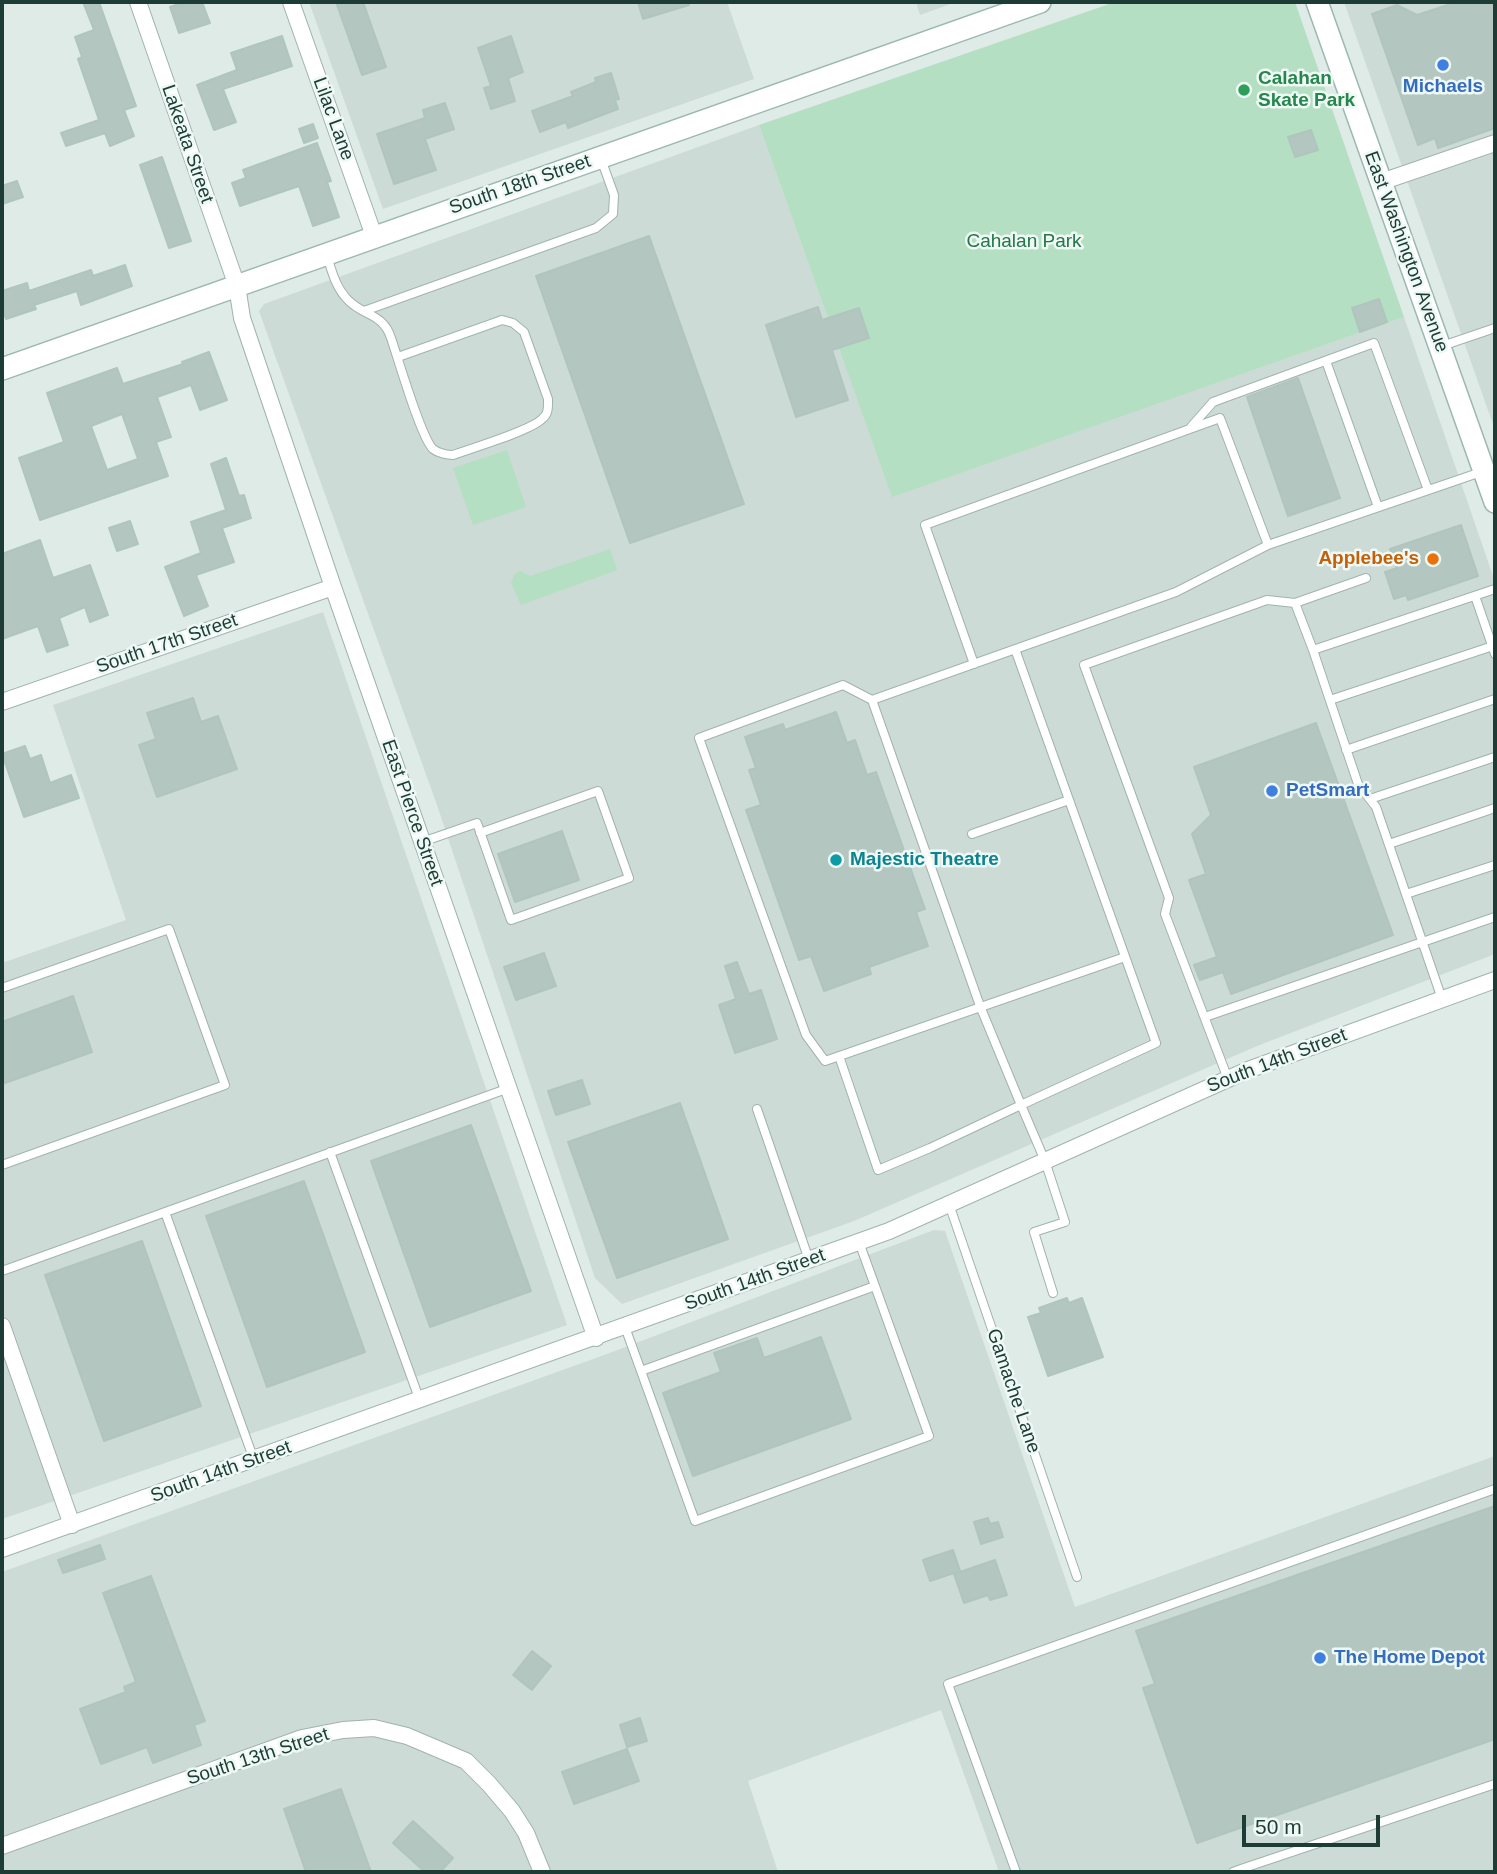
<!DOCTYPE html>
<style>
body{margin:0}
#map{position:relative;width:1497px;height:1874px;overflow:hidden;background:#deebe6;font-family:Helvetica,sans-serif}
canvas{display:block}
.frame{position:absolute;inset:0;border:4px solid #1e3c36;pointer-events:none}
.scale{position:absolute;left:1242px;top:1815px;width:138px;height:32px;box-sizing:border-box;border:4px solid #1e3c36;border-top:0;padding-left:9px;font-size:21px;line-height:24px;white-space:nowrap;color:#1e3c36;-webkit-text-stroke:5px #eef8f4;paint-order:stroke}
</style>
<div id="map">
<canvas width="1497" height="1874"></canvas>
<div class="frame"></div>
<div class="scale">50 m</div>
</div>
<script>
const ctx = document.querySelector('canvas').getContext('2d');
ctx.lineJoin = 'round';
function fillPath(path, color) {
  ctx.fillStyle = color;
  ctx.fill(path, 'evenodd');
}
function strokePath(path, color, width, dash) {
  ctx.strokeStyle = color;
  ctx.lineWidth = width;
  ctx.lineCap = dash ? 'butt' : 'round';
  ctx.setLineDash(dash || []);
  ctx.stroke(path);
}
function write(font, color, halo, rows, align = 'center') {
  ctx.font = font + ' Helvetica,sans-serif';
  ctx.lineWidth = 5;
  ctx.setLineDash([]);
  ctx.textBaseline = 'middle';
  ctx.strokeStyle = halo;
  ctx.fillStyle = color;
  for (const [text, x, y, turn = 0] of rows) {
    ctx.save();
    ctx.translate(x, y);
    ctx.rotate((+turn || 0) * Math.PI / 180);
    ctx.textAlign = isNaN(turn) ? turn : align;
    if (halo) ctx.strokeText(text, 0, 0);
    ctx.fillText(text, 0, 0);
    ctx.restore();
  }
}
fillPath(new Path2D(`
 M309 2H727L754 79 383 209Z
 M916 2H956L920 15Z
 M1344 2H1495V430Z
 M759 125 892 496 1404 317 1495 582V954L1257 1046 854 1221 622 1304 595 1278 437 805 259 311 264 304Z
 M323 612 567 1325 2 1519V963L126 920 53 705Z
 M934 1230 945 1231 1075 1607 1495 1456V1872H999L941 1710 748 1781 778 1872H2V1572L607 1354Z`), '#ccdbd5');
fillPath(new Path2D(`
 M1115 2H1295L1404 317 892 497 759 125Z
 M507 450 526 507 473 525 453 468Z
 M610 549 617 570 521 605 511 583 515 574 520 571 530 576Z`), '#b4dfc3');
const building = new Path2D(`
 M83 2H99L136 106 124 110 134 136 110 146 105 133 66 146 61 133 99 120 78 59 82 57 75 37 94 30Z
 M185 2H202L210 23 179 33 170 7Z
 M336 2H363L386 67 362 75Z
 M638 2H688L689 5 643 19Z
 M1457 2H1495V128L1438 148 1435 138 1418 145 1372 14 1397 5 1417 15Z
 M282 36 292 66 223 89 236 122 214 130 197 85 237 70 231 53Z
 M511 36 523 72 508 78 515 101 491 109 484 88 491 86 478 48Z
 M611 73 619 99 615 100 618 109 568 128 566 122 540 132 532 111 573 96 571 92 596 82 595 78Z
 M445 103 454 129 425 139 436 170 394 184 377 134 425 118 423 110Z
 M313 124 318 138 304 143 299 129Z
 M1311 130 1318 150 1295 157 1288 137Z
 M317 143 331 181 327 182 339 217 313 226 299 186 240 206 232 183 246 178 243 170Z
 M162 157 191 241 169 248 140 165Z
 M17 181 23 197 2 204V186Z
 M649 236 744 504 630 543 536 276Z
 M125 265 132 286 81 305 77 291 34 305 36 309 6 319 2 307V291L27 283 29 291 91 270 93 276Z
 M1379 299 1387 322 1360 332 1352 308Z
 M818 307 822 320 859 308 869 338 832 350 848 400 796 417 766 325Z
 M209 352 227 400 200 410 191 385 157 397 171 437 156 442 168 476 40 520 19 458 64 442 47 393 117 368 123 384 183 364 182 362ZM122 414 138 459 107 470 91 426Z
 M1298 378 1340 498 1288 516 1247 397Z
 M226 458 239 496 244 495 251 518 222 528 234 562 196 575 208 606 184 616 165 567 201 553 191 522 226 510 211 464Z
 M130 521 138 544 117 551 109 528Z
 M1461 525 1478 576 1408 600 1406 595 1394 599 1385 572 1397 568 1390 549Z
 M40 540 53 578 90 565 108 615 90 622 85 607 59 618 68 645 47 652 38 626 2 639V554Z
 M193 698 201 722 218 716 237 769 157 797 139 745 156 739 147 713Z
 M836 712 847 743 855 740 867 775 876 772 925 909 916 912 928 946 869 967 871 974 824 991 811 956 799 960 746 810 761 805 749 770 756 768 745 737 783 724 785 730Z
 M1316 723 1393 935 1231 994 1223 972 1200 980 1194 965 1217 957 1189 880 1206 874 1192 834 1211 815 1194 767Z
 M25 746 30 759 41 755 50 783 71 775 79 798 24 817 2 754Z
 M562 831 579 880 515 902 498 854Z
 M544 953 556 986 516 1000 504 967Z
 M737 962 749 994 761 990 777 1039 735 1053 719 1005 736 999 725 966Z
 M73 996 92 1052 2 1084V1022Z
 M582 1080 590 1104 556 1115 548 1091Z
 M680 1103 728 1239 617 1278 568 1142Z
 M471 1125 531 1291 430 1327 371 1161Z
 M304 1181 365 1352 267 1387 206 1216Z
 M142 1241 201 1406 104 1441 45 1275Z
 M1067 1298 1069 1303 1082 1298 1103 1357 1048 1376 1028 1317 1041 1313 1039 1308Z
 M821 1337 851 1419 693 1476 663 1393 721 1372 714 1353 757 1338 764 1358Z
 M1495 1506V1739L1197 1843 1143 1688 1155 1684 1136 1631Z
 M988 1518 990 1524 998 1522 1003 1537 981 1544 974 1522Z
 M100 1545 105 1559 63 1573 58 1560Z
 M953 1550 960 1571 930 1581 923 1560Z
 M995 1560 1007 1595 990 1600 988 1595 964 1603 954 1574Z
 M151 1576 205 1721 194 1725 201 1745 153 1763 147 1747 101 1764 80 1709 126 1692 124 1687 136 1682 103 1593Z
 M532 1651 551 1666 532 1690 513 1675Z
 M640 1718 647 1741 627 1747 620 1725Z
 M627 1749 639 1781 574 1804 562 1772Z
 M341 1789 371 1872H306L284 1809Z
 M413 1821 453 1858 440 1872H425L393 1843Z`);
fillPath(building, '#b3c6bf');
strokePath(building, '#b0c5be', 2);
const lane = new Path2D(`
 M327 256C332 272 336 288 348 300 363 316 383 313 391 338 398 358 421 438 433 449 438 453 447 455 453 455 472 448 530 431 542 419 549 414 548 406 548 399L524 332 513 323 502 320 398 357
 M364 311 596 228 613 214 614 195 601 159
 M1442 346 1495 328
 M1326 361 1378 507
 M1191 427 1213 402 1374 343 1428 490
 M1366 578 1295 603 1313 650 1495 589
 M1475 596 1495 654
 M1313 650 1358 784 1376 807 1442 999
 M974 664 925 525 1220 418 1268 545
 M872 700 980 1006 1021 1105 1156 1043 1015 649
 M1330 700 1493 646
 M1346 750 1495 699
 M1370 799 1495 757
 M972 834 1069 800
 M422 842 477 823 511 920 629 878 598 791 480 833
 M1389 844 1495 808
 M1406 894 1495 865
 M1125 957 825 1061 806 1035 699 738 843 685 872 700 1176 592 1268 545 1484 471
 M2 988 169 929 225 1085 2 1165
 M1205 1017 1495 917
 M839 1056 878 1170 930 1148 1021 1105 1045 1161 1065 1222 1034 1232 1053 1293
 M1228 1079 1165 914 1169 898 1084 665 1267 600 1295 603
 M757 1109 809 1260
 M330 1152 420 1401
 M949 1204 1077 1577
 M165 1212 254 1460
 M2 1271 509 1088
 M625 1327 641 1371 875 1286 859 1242
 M641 1371 695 1521 929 1436 875 1286
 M1244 1868 1495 1784
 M1016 1872 948 1684 1495 1489
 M1233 1872 1244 1868 1246 1872`);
const street = new Path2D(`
 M138 2 237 286 242 318 333 587 596 1338
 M291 2 374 236
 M1381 182 1495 143
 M2 702 333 587
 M2 1326 72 1525
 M2 1549 889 1231 1248 1070 1495 980
 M2 1846 302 1738 343 1730 374 1728 407 1736 466 1761 489 1784 512 1811 526 1833 542 1872`);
const secondary = new Path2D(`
 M1317 2 1495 502
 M2 369 1040 2`);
strokePath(lane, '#a1b3ae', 10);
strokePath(street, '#a1b3ae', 18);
strokePath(secondary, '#9cb8b0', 24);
strokePath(lane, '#fff', 8);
strokePath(street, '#fff', 16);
strokePath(secondary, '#fff', 21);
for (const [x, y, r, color] of [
 [1443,65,7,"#3f7fe0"],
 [1244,90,7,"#2e9e5b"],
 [1433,559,7,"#e8710a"],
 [1272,791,7,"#3f7fe0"],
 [836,860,7,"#0f9aa8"],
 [1320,1658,7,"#3f7fe0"]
]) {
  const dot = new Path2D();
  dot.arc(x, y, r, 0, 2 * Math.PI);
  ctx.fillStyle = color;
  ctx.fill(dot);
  strokePath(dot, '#eef8f4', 2.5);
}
write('bold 19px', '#27864d', '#eef8f4', [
 ["Calahan",1258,79],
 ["Skate Park",1258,101]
], 'left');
write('bold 19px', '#366cbe', '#eef8f4', [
 ["Michaels",1443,87,"center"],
 ["PetSmart",1286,791],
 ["The Home Depot",1334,1658]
], 'left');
write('19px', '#1e3c36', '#eef8f4', [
 ["Lilac Lane",333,119,70],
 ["Lakeata Street",187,144,71],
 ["South 18th Street",520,185,-19],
 ["East Washington Avenue",1406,252,70],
 ["South 17th Street",167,644,-19],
 ["East Pierce Street",412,813,71],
 ["South 14th Street",1277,1061,-21],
 ["South 14th Street",755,1280,-20],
 ["Gamache Lane",1013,1391,71],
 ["South 14th Street",221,1472,-20],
 ["South 13th Street",258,1757,-18]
]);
write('19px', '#24774a', '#eef8f4', [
 ["Cahalan Park",1024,242]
]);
write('bold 19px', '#c56008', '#eef8f4', [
 ["Applebee's",1419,559]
], 'right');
write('bold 19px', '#0d838f', '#eef8f4', [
 ["Majestic Theatre",850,860]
], 'left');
</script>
